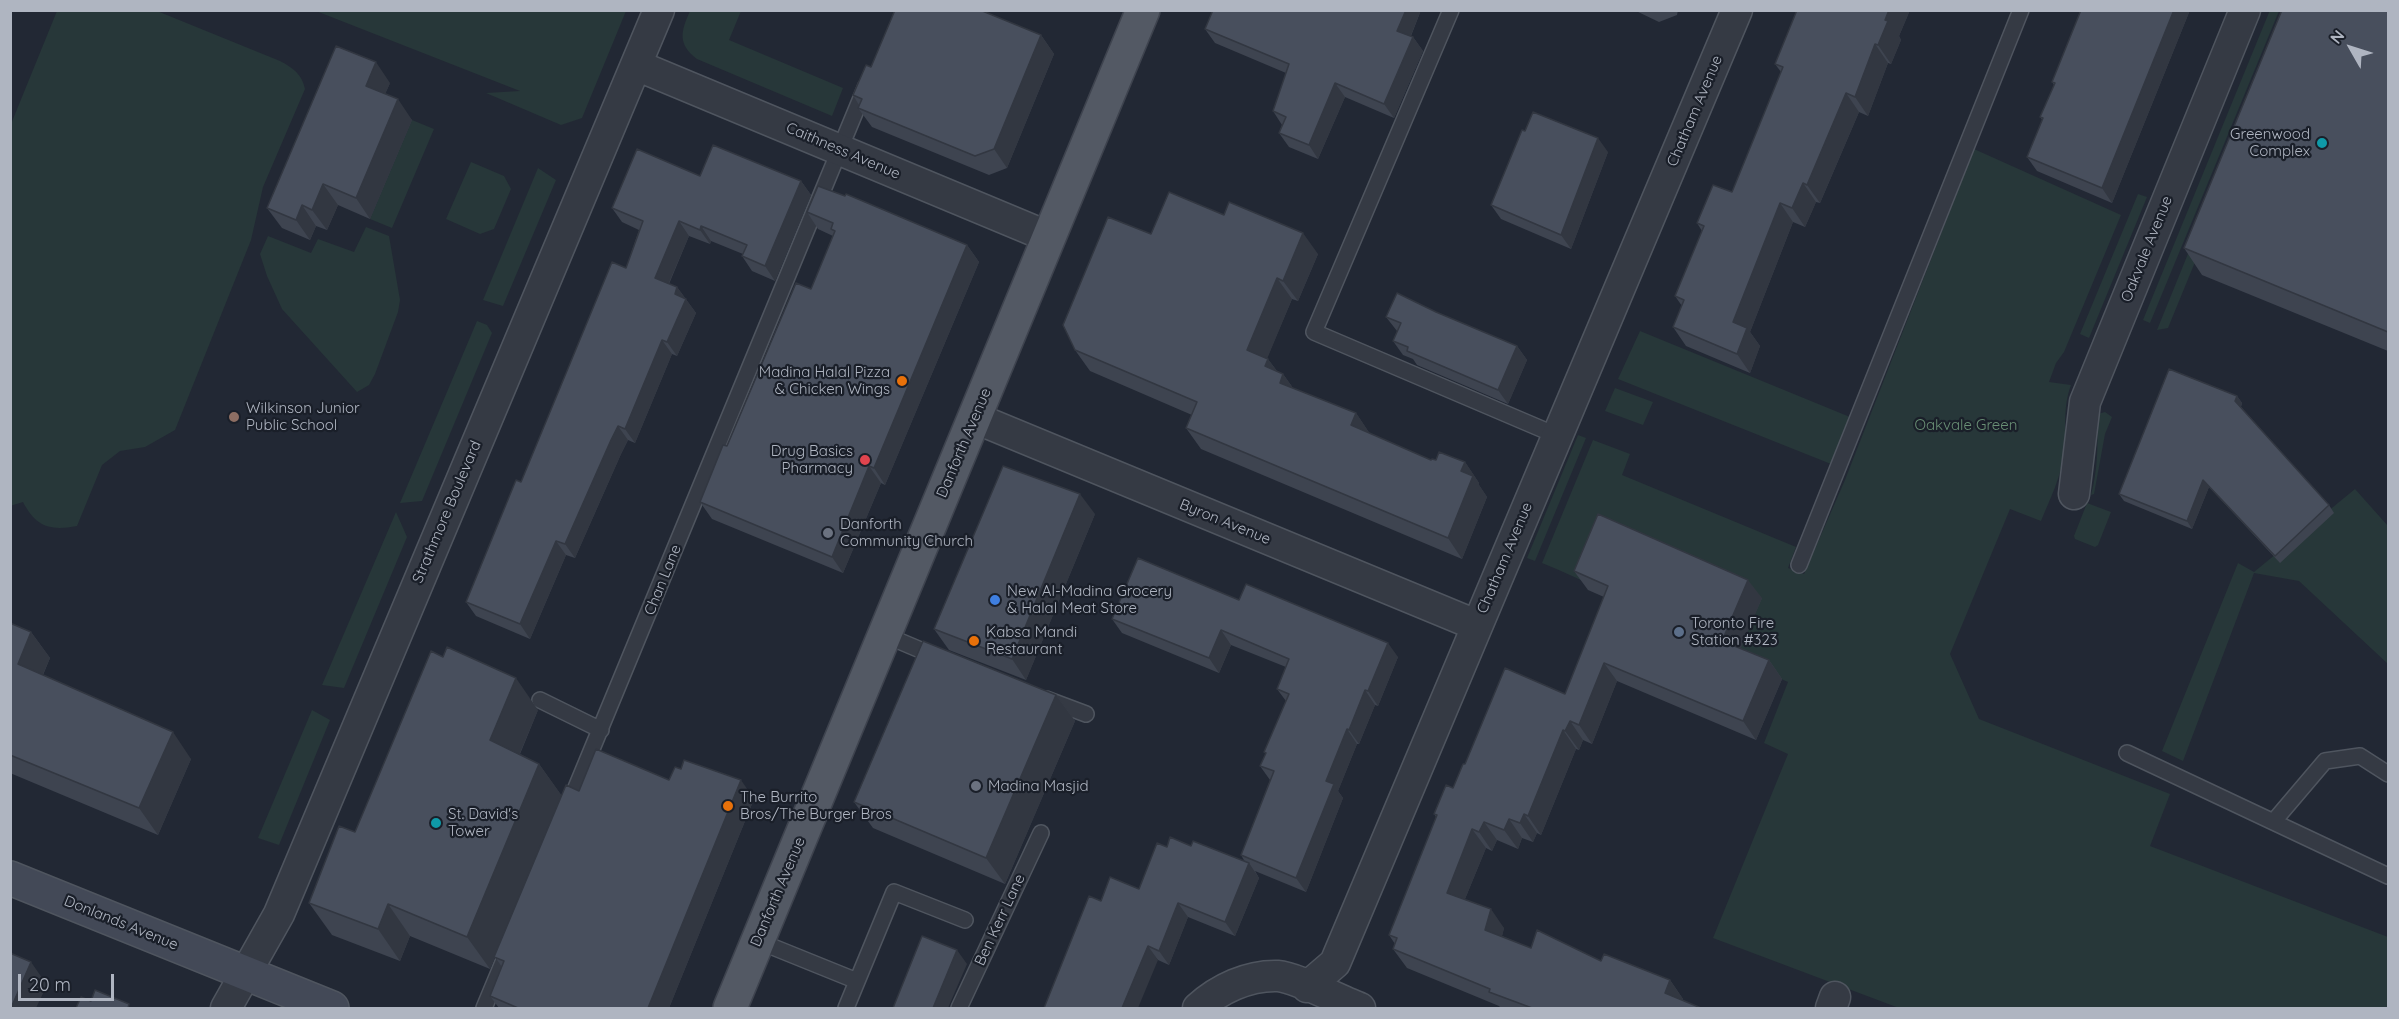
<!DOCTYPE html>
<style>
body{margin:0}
#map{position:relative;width:2399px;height:1019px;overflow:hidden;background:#222834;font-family:Quicksand,sans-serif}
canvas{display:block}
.frame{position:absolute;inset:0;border:12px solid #afb5c1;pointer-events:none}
.north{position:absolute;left:2321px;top:18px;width:60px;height:60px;-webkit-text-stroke:4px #1a1f29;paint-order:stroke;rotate:309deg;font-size:16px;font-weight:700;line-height:24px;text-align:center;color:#afb5c1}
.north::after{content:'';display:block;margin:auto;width:21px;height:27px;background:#afb5c1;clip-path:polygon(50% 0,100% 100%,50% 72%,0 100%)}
.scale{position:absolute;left:18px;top:974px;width:96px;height:27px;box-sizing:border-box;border:3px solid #afb5c1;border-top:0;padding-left:8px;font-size:18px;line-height:21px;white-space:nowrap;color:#afb5c1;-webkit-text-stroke:4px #1a1f29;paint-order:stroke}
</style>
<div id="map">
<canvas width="2399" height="1019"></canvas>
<div class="frame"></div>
<div class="north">N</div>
<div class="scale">20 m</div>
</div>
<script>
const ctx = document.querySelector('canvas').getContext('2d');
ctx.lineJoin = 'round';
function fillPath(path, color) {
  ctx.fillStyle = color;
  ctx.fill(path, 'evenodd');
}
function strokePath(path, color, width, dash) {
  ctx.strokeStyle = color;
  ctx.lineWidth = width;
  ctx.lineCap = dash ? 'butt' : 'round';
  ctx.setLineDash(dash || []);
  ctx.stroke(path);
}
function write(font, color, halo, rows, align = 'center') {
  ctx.font = font + ' Quicksand,sans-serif';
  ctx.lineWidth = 4.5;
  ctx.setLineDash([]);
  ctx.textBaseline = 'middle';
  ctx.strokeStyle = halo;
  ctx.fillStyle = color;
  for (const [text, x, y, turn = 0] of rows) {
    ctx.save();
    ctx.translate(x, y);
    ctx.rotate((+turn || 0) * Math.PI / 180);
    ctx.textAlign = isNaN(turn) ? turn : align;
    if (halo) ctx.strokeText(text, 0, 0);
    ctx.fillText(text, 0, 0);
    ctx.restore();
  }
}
fillPath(new Path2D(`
 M2270 10 2279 11 2150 323 2143 320Z
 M57 11H157L280 61C293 68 302 74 305 89L263 187 251 240 175 430 145 447 120 451 102 465 77 526C50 531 36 527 23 502L10 506 11 124Z
 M316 11 626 10V11L582 118 561 125 486 93 520 91Z
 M690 11H741L729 40 843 88 832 116 697 59C677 44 681 31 690 11Z
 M2246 111 2254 118 2168 328 2157 330Z
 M412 120 434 129 392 228 370 219Z
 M1974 149 2121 215 2064 352 2056 363 2049 382 2071 385C2062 409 2067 430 2064 454 2061 477 2050 499 2041 521L2010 509 1950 654 1979 719 2170 794 2150 846 2388 937V1008H1899L1713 938 1788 754 1764 743 1788 682C1704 646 1626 597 1542 563L1593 440 1630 454 1622 475 1796 547 1788 568 1804 574 1845 480Z
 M471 162 504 176 511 189 494 229 480 234 446 219Z
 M538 168 556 180 503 306 483 300Z
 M2138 194 2147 197 2089 338 2080 334Z
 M366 227 389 236 400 300 398 312 375 374 369 385 357 392 282 309 267 276 260 254 268 236 311 253 318 239 354 252Z
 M477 321 487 325 492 333 422 501 400 503Z
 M1640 331 1850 417 1831 464 1618 379Z
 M1615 388 1653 402 1643 425 1605 411Z
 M2105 412 2112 417 2105 434 2094 494 2091 495C2098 469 2098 445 2097 418L2098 414Z
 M1578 435 1586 438 1535 561 1527 558Z
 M2355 489 2388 526V664L2299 581 2254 573 2183 761 2162 751 2238 563 2254 572Z
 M2087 503 2111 512 2098 545 2095 547 2075 539 2074 536Z
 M396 512 407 537 344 688 322 685Z
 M312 710 330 720 279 845 258 838Z`), '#273739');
const lane = new Path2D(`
 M1451 10 1314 332 1558 436
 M1799 565 2021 10
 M885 635 937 657
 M1046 699 1086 714
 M540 700 601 730
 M2127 753 2388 876
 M568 807 866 86
 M2274 821 2325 761 2360 756 2388 774
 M758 941 857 981
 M484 1008 509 948
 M846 1008 894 892 965 920
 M959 1008 1041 833`);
const street = new Path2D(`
 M636 65 1049 237
 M975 418 1476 625
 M2074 494 2085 402 2245 10
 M1307 987 1335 963 1737 10
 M226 1008 279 914 659 10
 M1198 1008C1219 989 1248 975 1278 976 1295 977 1341 1001 1360 1008
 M1831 1008 1835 997`);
const secondary = new Path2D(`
 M10 878 332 1008`);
const primary = new Path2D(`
 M730 1008 1143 10`);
strokePath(lane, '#4f555f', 18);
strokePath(street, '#4f555f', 33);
strokePath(secondary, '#4f555f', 36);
strokePath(primary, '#3e434e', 36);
strokePath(lane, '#353a44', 15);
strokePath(street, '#353a44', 30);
strokePath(secondary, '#434957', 33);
strokePath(primary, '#535964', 33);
fillPath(new Path2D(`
 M1213 10H1421L1411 36 1413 37 1423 51 1394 118 1345 97 1318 159 1289 147 1279 133 1282 125 1273 111 1286 73 1215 43 1205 29Z
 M1634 10H1678L1677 15 1659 22Z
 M1797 10H1910L1899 36 1901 40 1891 64 1888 63 1868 116 1859 112 1820 203 1816 202 1805 227 1793 222 1750 332 1760 346 1750 373 1686 346 1673 327 1682 306 1675 296 1702 231 1697 223 1732 192 1781 72 1775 64Z
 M2081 10H2190L2112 203 2037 171 2027 157 2043 121 2040 117 2054 85 2052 82Z
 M2388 10V351L2202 275 2184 248Z
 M1041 35 1054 54 1007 168 989 175 872 127 858 108 859 105 853 95Z
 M390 83 385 94 412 120 370 219 338 205 327 230 316 226 310 240 282 228 267 208Z
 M1608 152 1571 249 1501 219 1491 205Z
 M700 176 801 181 811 195 775 281 752 271 742 256 743 254 711 241 710 244 689 236 669 284 677 287 696 313 677 356 672 354 635 443 628 440 621 454 575 558 566 555 530 639 476 616 466 602 521 482 626 268 639 230 622 222 612 208Z
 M807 212 967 245 979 262 885 485 881 483 843 573 712 519 700 502 727 446 811 289 833 236 818 229Z
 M1151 234 1318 254 1298 301 1292 299 1267 358 1277 371 1283 374 1293 388 1356 413 1370 434 1431 460 1465 462 1479 483V485L1487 497 1462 559 1201 449 1186 428 1192 415 1090 371 1075 350Z
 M1436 312 1517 346 1527 360 1508 404 1417 365 1413 359 1403 355 1393 341 1397 331 1386 317Z
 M2237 396 2242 403 2241 407 2329 505 2334 513 2280 563 2209 487 2192 529 2124 501 2119 494Z
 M1095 514 1026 680 949 650 934 629Z
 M1574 571 1762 598 1740 648 1769 660 1782 679 1756 740 1617 681 1592 744 1583 740 1579 750 1576 749 1541 835 1537 833 1533 842 1522 838 1518 849 1497 840 1492 851 1486 848 1465 899 1504 928 1502 936 1531 948 1601 961 1670 980 1683 999V1001L1701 1008H1501L1499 1006 1407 968 1393 949 1395 944 1389 935 1436 817 1434 814 1453 788 1465 764 1565 694 1604 597 1588 590Z
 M1239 600 1398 657 1378 706 1375 705 1359 744H1357L1338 791 1343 798 1306 892 1255 871 1259 878 1235 936 1188 917 1169 965 1158 960 1101 901 1139 889 1167 847 1191 846 1245 862 1241 855 1270 780 1260 766 1266 754 1264 752 1286 701 1277 689 1286 667 1231 645 1219 673 1122 633 1112 619Z
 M10 623 31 632 50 658 43 675 191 759 158 835 10 773Z
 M1056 695 1075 721 1005 884 873 828 854 802Z
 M538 710 520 754 539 764 561 795 579 791 669 780 754 799 669 1008H499L490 996 502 967 495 957 490 969 410 936 400 961 332 935 309 903 355 832Z`), '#3e4450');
fillPath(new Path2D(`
 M1406 10H1421L1407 45 1397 31Z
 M1889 10H1910L1899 36 1901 40 1891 64 1878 45 1885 20Z
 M2174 10H2190L2112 203 2102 188Z
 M1041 35 1054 54 1007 168 994 149Z
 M1413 37 1423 51 1394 118 1384 104Z
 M1875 44 1888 63 1868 116 1855 97Z
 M376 62 390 83 380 106 366 86Z
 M1335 83 1345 97 1318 159 1309 145Z
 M1846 93 1859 112 1820 203 1807 185Z
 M398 99 412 120 370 219 356 198Z
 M1598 138 1608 152 1571 249 1561 235Z
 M801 181 811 195 775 281 765 266Z
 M1803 183 1816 202 1805 227 1792 208Z
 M323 184 338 205 327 230 312 210Z
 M1780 203 1793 222 1750 332 1760 346 1750 373 1737 354 1733 322Z
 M302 205 316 226 310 240 296 220Z
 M679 221 689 236 665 292 655 278Z
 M701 226 711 241 710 244 700 230Z
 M1303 233 1318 254 1298 301 1283 281Z
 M967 245 979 262 885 485 874 468Z
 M1277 278 1292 299 1262 371 1247 350Z
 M677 287 696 313 677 356 667 342 675 294Z
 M662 340 672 354 635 443 625 429Z
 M1517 346 1527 360 1508 404 1498 390Z
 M1268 359 1282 378 1283 374 1298 395 1295 403 1265 366Z
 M2237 396 2242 403 2240 408 2235 401Z
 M1356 413 1370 434 1351 425Z
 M618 426 628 440 621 454 575 558 565 544 611 440Z
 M1465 462 1479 483V485L1487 497 1462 559 1448 538 1461 471Z
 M869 466 881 483 843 573 832 557Z
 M2203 480 2209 487 2192 529 2187 521Z
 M1080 494 1095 514 1026 680 1012 659Z
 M556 541 566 555 530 639 520 624Z
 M1748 580 1762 598 1736 660 1722 641Z
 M1221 630 1231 645 1219 673 1209 658Z
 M31 632 50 658 36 690 18 664Z
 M1388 643 1398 657 1378 706 1368 691Z
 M1769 660 1782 679 1756 740 1743 721Z
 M1604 663 1617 681 1592 744 1579 725Z
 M516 678 538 710 512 772 490 740Z
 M1365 690 1375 705 1359 744 1349 730Z
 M1056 695 1075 721 1005 884 986 858Z
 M1570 721 1583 740 1579 750 1565 731Z
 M1347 729 1357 744 1338 791 1343 798 1306 892 1296 878 1326 781Z
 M1563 730 1576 749 1541 835 1528 816Z
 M173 732 191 759 158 835 139 808Z
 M539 764 562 796 490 969 467 937Z
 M741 780 754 799 669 1008H648Z
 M1524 814 1537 833 1533 842 1520 823Z
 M1509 819 1522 838 1518 849 1504 830Z
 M1484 822 1497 840 1492 851 1479 832Z
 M1472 829 1486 848 1460 911 1447 893Z
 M1249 863 1259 878 1235 936 1225 922Z
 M1178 903 1188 917 1169 965 1159 951Z
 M388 904 410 936 400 961 378 929Z
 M1491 909 1504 928 1499 948 1485 930Z
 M1148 946 1158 960 1138 1008H1122Z
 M957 950 967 964 948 1008H933Z
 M31 962 47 985 36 1008H11Z
 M1670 980 1683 999 1679 1008 1665 993Z`), '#323741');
const building = new Path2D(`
 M895 10H980L1041 35 994 149 975 156 858 108 862 99 853 95 866 65 871 67Z
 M1213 10H1406L1397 31 1413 37 1384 104 1335 83 1309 145 1279 133 1286 117 1273 111 1289 64 1205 29Z
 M1797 10H1889L1885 20 1888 21 1878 45 1875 44 1855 97 1846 93 1807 185 1803 183 1792 208 1780 203 1733 322 1747 328 1737 354 1673 327 1684 300 1675 296 1704 226 1697 223 1713 185 1732 192 1783 67 1775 64Z
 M2081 10H2174L2102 188 2027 157 2043 118 2040 117 2055 83 2052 82Z
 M2282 10H2388V332L2184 248Z
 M336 46 376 62 366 86 398 99 356 198 323 184 312 210 302 205 296 220 267 208Z
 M1533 112 1598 138 1561 235 1491 205 1522 130 1525 131Z
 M713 145 801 181 765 266 742 256 747 245 701 226 700 230 679 221 655 278 677 287 675 294 686 299 667 342 662 340 625 429 618 426 611 440 565 544 556 541 520 624 466 602 516 480 521 482 612 262 626 268 643 221 612 208 637 149 700 176Z
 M818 186 845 196 846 194 967 245 874 468 869 466 832 557 700 502 723 445 727 446 796 283 811 289 835 231 831 229 833 223 807 212Z
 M1169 192 1224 215 1229 202 1303 233 1283 281 1277 278 1247 350 1268 359 1265 366 1283 374 1280 383 1356 413 1351 425 1431 460 1432 459 1436 460 1439 452 1465 462 1461 471 1473 476 1448 538 1186 428 1197 402 1075 350 1063 325 1108 217 1151 234Z
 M1397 293 1436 312 1517 346 1498 390 1407 351 1408 347 1393 341 1401 323 1386 317Z
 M2169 369 2237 396 2235 401 2329 505 2275 556 2203 480 2187 521 2119 494Z
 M1003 466 1080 494 1012 659 934 629Z
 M1598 514 1748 580 1722 641 1769 660 1743 721 1604 663 1579 725 1570 721 1565 731 1563 730 1528 816 1524 814 1520 823 1509 819 1504 830 1484 822 1479 832 1472 829 1447 893 1491 909 1485 930 1531 948 1537 930 1601 961 1604 954 1670 980 1665 993 1701 1008H1532L1489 992 1490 989 1393 949 1397 938 1389 935 1437 815 1434 814 1446 785 1453 788 1463 764H1465L1505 668 1565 694 1608 586 1574 571Z
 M1138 558 1239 600 1246 584 1388 643 1368 691 1365 690 1349 730 1347 729 1326 781 1334 784 1296 878 1241 855 1274 771 1260 766 1266 753 1264 752 1289 694 1277 689 1289 659 1221 630 1209 658 1112 619Z
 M10 623 31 632 18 664 173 732 139 808 10 755Z
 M923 641 1056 695 986 858 854 802Z
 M447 647 516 678 490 740 539 764 467 937 388 904 378 929 309 903 339 826 355 832 431 651 443 657Z
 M596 749 669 780 675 767 681 769 684 760 741 780 648 1008H518L490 996 504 961 494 957 566 785 579 791Z
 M1170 837 1191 846 1193 841 1249 863 1225 922 1178 903 1159 951 1148 946 1122 1008H1044L1089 896 1101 901 1110 877 1139 889 1157 843 1167 847Z
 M922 936 957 950 933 1008H893Z
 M10 953 31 962 11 1008H10Z
 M95 990 129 1004 128 1008H76L81 997 91 1001Z`);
fillPath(building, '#484f5d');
strokePath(building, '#323741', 1.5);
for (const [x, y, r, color] of [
 [2322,143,6,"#0f9aa8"],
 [902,381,6,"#e8710a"],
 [234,417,6,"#8d6e63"],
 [865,460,6,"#e0444e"],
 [828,533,6,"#6b7280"],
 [995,600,6,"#3f7fe0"],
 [1679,632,6,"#5c6f8a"],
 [974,641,6,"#e8710a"],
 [976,786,6,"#6b7280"],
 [728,806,6,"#e8710a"],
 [436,823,6,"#0f9aa8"]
]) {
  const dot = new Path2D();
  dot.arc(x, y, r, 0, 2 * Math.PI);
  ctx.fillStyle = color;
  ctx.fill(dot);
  strokePath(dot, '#1a1f29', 2);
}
write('15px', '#afb5c1', '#1a1f29', [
 ["Chatham Avenue",1695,111,-67],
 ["Caithness Avenue",843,151,23],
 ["Oakvale Avenue",2147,249,-68],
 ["Danforth Avenue",964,443,-67],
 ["Strathmore Boulevard",447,512,-67],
 ["Byron Avenue",1225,522,22],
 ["Chatham Avenue",1505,558,-67],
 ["Chan Lane",663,580,-68],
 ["Danforth Avenue",778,892,-67],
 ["Ben Kerr Lane",1000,920,-65],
 ["Donlands Avenue",121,923,22]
]);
write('15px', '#afb5c1', '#1a1f29', [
 ["Greenwood",2310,134,"right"],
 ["Complex",2310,151,"right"],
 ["Madina Halal Pizza",890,372,"right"],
 ["& Chicken Wings",890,389,"right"],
 ["Wilkinson Junior",246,408],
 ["Public School",246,425],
 ["Drug Basics",853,451,"right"],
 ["Pharmacy",853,468,"right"],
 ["Danforth",840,524],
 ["Community Church",840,541],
 ["New Al-Madina Grocery",1007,591],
 ["& Halal Meat Store",1007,608],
 ["Toronto Fire",1691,623],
 ["Station #323",1691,640],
 ["Kabsa Mandi",986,632],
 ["Restaurant",986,649],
 ["Madina Masjid",988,786],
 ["The Burrito",740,797],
 ["Bros/The Burger Bros",740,814],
 ["St. David's",448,814],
 ["Tower",448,831]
], 'left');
write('15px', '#698f75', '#1a1f29', [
 ["Oakvale Green",1966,425]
]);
</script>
